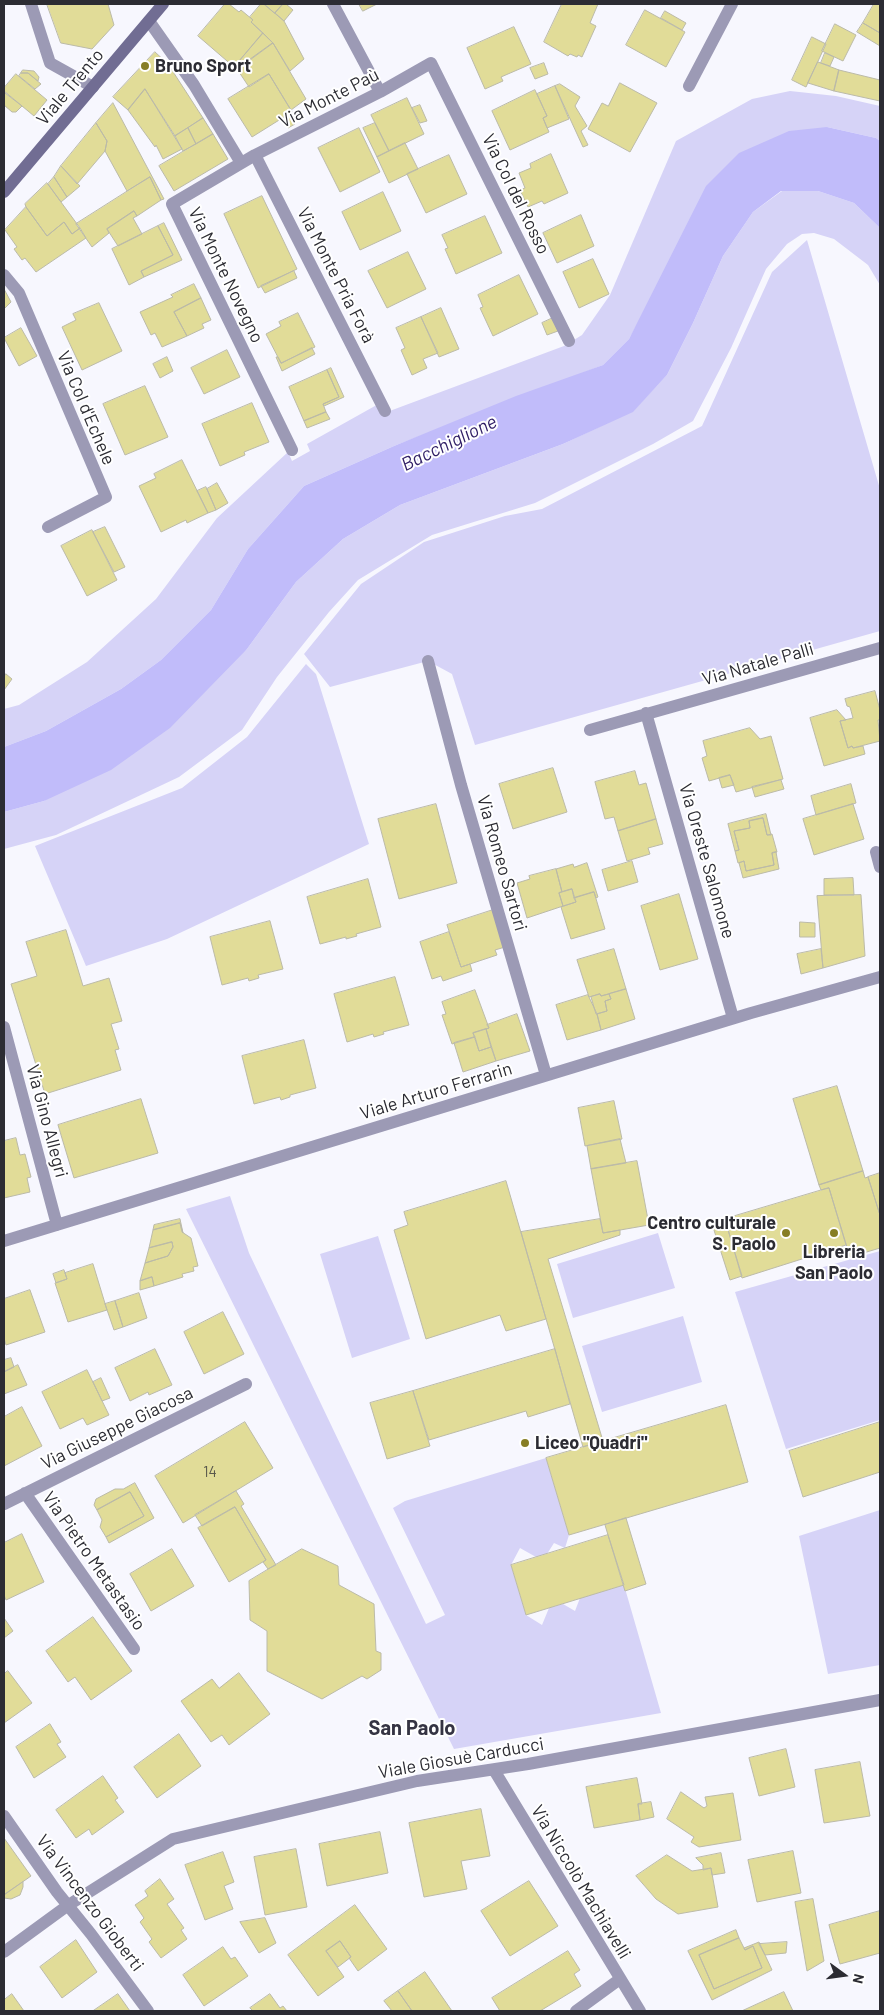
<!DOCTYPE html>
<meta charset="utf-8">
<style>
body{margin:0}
#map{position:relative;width:884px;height:2015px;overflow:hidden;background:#f7f7fe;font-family:Barlow,sans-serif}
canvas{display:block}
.frame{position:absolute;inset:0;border:5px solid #2c2c33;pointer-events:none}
.north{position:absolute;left:819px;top:1950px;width:50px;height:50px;-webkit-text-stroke:4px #fff;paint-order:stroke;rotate:104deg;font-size:14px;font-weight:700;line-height:20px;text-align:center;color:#2c2c33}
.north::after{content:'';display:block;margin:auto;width:18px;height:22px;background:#2c2c33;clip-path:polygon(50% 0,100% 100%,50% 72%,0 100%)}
</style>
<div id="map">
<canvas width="884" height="2015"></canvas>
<div class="frame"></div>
<div class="north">N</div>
</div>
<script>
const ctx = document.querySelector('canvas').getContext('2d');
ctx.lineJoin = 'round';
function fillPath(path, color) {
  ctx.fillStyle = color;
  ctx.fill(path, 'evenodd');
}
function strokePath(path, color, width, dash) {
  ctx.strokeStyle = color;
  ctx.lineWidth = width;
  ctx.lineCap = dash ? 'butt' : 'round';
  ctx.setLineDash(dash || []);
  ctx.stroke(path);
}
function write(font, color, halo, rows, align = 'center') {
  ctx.font = font + ' Barlow,sans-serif';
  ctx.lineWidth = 4;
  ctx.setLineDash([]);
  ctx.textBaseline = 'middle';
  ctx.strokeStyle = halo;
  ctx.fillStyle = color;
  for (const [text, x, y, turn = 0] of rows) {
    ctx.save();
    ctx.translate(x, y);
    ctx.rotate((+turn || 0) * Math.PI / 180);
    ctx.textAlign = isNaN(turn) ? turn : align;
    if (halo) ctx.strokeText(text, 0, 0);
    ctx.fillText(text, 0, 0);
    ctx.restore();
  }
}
fillPath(new Path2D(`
 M790 91 836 96 880 106V141L876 138 827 127 651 299 629 339 603 365 394 446 304 486 248 549 211 610 161 660 121 689 46 731 4 747V709L19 705 87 662 156 599 217 518 288 452 292 461 310 451 307 444 382 402 387 412 564 346 582 335 610 295 676 141 752 99Z
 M782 191H818L854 203 880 228V285L868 265 834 239 814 233 802 234 787 244 766 269 731 348 693 421 653 444 535 503 432 535 358 580 329 612 277 677 242 730 179 777 56 835 4 849V812L44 801 247 649 296 582 343 539 400 505 563 444 633 411 667 375 693 323 723 256 753 212Z
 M807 240 880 489V631L475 745 452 674 428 661 330 687 304 654 361 584 424 542 505 516 542 509 702 426 772 272Z
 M306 664 316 674 369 844 167 939 86 966 35 846 182 788 247 737Z
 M230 1196 249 1253 426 1624 445 1615 393 1508 405 1501 546 1458 569 1535 565 1548 554 1543 547 1554 536 1557 520 1548 511 1565 526 1615 542 1625 549 1608 563 1604 575 1611 580 1598 624 1585 661 1713 454 1749 186 1209Z
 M658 1233 675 1288 573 1318 557 1264Z
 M378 1236 410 1339 352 1358 320 1254Z
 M880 1251V1420L786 1449 735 1292Z
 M683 1316 702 1382 602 1412 582 1346Z
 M880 1510V1665L828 1674 799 1536Z`), '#d6d3f7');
fillPath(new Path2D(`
 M827 127 876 138 880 141V228L854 203 818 191H781L753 212 723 256 693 323 667 375 633 412 563 444 400 505 343 539 296 582 247 649 170 728 111 770 44 801 4 812V747L46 731 121 689 161 660 211 610 248 549 304 486 394 446 516 396 603 365 629 339 706 186 739 153 789 131Z`), '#c1bcfa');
const building = new Path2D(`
 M47 4H108L114 25 92 49 61 43Z
 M225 4H229L239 12 241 10 253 20 251 22 263 33 234 67 198 36Z
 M261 4H264L284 21 304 59 290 71 273 43 251 22 253 20 250 17Z
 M264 4H283L275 13Z
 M283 4H286L293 10 284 21 275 13Z
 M359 4H377L363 11Z
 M562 4H598L590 23 596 26 582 57 578 55 577 57 570 54 568 56 544 42Z
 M874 4H880V33L863 23Z
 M645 10 685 32 666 67 626 45Z
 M665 11 686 23 682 30 661 18Z
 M863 23 880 33V46L857 32Z
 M835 24 856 35 843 61 822 51Z
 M514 27 531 64 501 77 503 81 485 89 467 48Z
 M263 33 273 43 239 68 237 64Z
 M812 37 826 44 806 87 792 80Z
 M273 43 306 99 291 110 269 74 249 87 237 69Z
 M155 52 168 64 203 118 175 136 145 89 128 110 113 97Z
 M825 53 834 57 830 66 821 63Z
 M818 62 839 70 834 91 808 83Z
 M544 63 548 74 535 79 530 68Z
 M23 70 34 71 39 77 38 81 28 73H21Z
 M839 70 880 80V101L834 91Z
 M21 73H28L41 84 35 89 19 76Z
 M16 74 47 100 34 116 4 91V88Z
 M269 74 292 112 252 137 228 99Z
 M620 83 657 103 630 152 588 129 602 103 608 106Z
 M560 84 580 97 575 106 587 126 581 131 588 145 583 147 555 86Z
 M555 86 569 119 547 128 543 118 547 116 537 94Z
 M145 89 182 149 163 159 156 145 155 147 128 110Z
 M535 90 547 116 543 118 549 132 510 150 492 111Z
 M5 93 22 106 16 112H12L4 105Z
 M407 98 424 134 389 151 371 115Z
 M113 103 164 199 161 200 150 177 127 191 105 151 107 141 96 123Z
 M420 105 427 121 420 123 412 108Z
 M290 113 295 124 288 128 284 117Z
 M203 118 213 134 196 144 188 128Z
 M96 123 107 141 105 151 77 184 61 166Z
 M375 123 389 151 377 157 363 128Z
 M188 128 196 144 183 151 175 136Z
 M359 128 380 172 340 192 318 148Z
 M213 134 228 159 174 191 159 166Z
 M405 143 418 169 389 183 377 157Z
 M551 154 568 193 544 204 542 201 528 207 520 190 525 188 519 173 531 168 530 164Z
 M449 155 467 194 426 213 407 174Z
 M61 166 80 186 67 197 54 177Z
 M54 177 67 197 61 202 48 184Z
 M150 177 161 200 137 216 134 211 107 229 109 233 92 247 76 224Z
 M47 183 80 228 72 234 64 222 47 236 26 207 25 204Z
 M383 192 401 231 360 250 342 212Z
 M262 196 297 269 258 288 224 214Z
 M26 207 47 236 64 222 72 234 80 228 86 238 36 272 25 258 22 260 14 249 17 247 5 230Z
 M134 211 137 216 133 218 142 234 118 246 107 229Z
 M581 215 594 246 557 263 543 233Z
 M485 216 502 253 456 274 445 249 448 248 442 235Z
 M164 223 182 260 144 277 141 271 173 255 158 226Z
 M158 226 173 255 141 271 144 277 129 285 112 249Z
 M408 252 426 289 387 308 368 271Z
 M593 259 609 294 579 308 563 272Z
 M294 271 297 278 265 293 261 286Z
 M519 275 538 314 493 336 480 308 483 307 478 295Z
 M194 284 201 298 174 312 187 336 162 347 155 333 151 335 140 312 173 297 171 295Z
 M4 289 11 302 4 309Z
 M201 298 211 320 202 324 204 328 187 336 174 312Z
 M99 303 122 351 82 370 62 327 76 320 73 314Z
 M441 308 459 349 439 357 421 317Z
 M298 313 315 347 281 363 266 334 281 326 279 322Z
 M421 317 438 353 423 359 427 368 412 375 401 350 405 348 396 328Z
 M553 318 558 331 547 335 542 323Z
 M21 328 37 356 19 366 4 338Z
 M312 348 315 354 282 371 276 357H278L281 363Z
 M227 350 240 377 204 394 191 368Z
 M167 357 173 371 160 378 153 364Z
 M331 368 344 397 324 406 323 404 339 397 327 370Z
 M327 370 339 397 323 404 326 412 304 421 289 387Z
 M145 386 168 437 125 455 103 404Z
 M252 403 269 442 244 452 245 455 220 466 202 424Z
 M326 412 330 419 307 428 304 421Z
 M182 460 208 513 187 523 186 520 161 532 139 486 156 478 154 474Z
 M217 483 228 503 216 510 207 489Z
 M206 487 216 510 208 513 197 491Z
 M105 527 125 567 114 572 93 532Z
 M92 530 117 580 87 596 61 546Z
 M6 674 12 679 4 690V678Z
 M875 691 880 710V720H878L880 741 853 748 852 746 848 748 840 721 853 718 850 707 847 706 845 699Z
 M837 710 846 720 840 721 848 748 852 746 853 748 863 746 865 754 824 766 810 718Z
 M750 728 760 739 771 736 783 779 736 792 730 775 709 781 702 758 707 756 703 741Z
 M553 768 567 812 513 829 499 784Z
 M635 771 639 785 646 783 656 819 618 831 614 817 605 819 595 782Z
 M730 775 734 785 722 788 719 778Z
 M781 780 784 789 755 797 752 787Z
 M851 784 856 803 816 815 811 796Z
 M436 804 457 883 399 899 378 819Z
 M853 804 864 839 814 855 803 819Z
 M766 814 771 835H767L763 818 749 821 750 828 734 831 739 850 735 851 728 824Z
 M763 818 767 835 772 834 777 852 772 853 774 865 746 871 744 861 738 863 735 851 739 850 734 831 750 828 749 821Z
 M656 819 663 844 648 848 650 854 627 861 618 831Z
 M776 852 779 869 743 878 739 863 744 861 746 871 774 865 772 853Z
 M632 861 638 882 608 891 602 870Z
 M587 863 598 897 596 898 594 892 574 898 572 889 562 892 556 869 573 864 574 867Z
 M556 869 562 892 559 893 563 906 527 918 517 883 530 879 529 876Z
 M853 878 854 895H824V879Z
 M368 879 381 927 356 934 357 936 346 939V937L320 944 307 897Z
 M572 889 576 902 563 906 559 893Z
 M594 892 605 929 571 939 561 907 576 902 574 898Z
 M679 894 698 959 660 970 641 906Z
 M861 895 865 956 823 968 817 896Z
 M493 910 505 947 495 950 497 955 461 967 447 925Z
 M270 921 283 969 258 975 259 978 249 981 248 978 222 985 210 937Z
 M800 922 815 923V937H800Z
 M66 930 83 986 109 978 122 1021 111 1024 119 1049 115 1050 121 1070 45 1094 11 984 37 976 26 942Z
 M449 932 461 967 470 964 472 971 443 981 441 976 432 979 420 942Z
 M614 949 626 989 601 996 600 994 589 997 577 960Z
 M821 949 823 968 801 974 797 954Z
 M395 977 409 1025 383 1032 384 1034 374 1037 373 1034 347 1042 334 994Z
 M626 989 635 1019 601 1030 597 1014 607 1011 605 1001 611 999 609 994Z
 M475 990 489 1028 473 1033 475 1037 452 1044 442 1015 446 1014 442 1002Z
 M600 994 601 996 609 994 611 999 605 1001 607 1011 596 1014 591 997Z
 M588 995 597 1014 601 1030 567 1040 556 1005Z
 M517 1014 530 1051 496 1061 486 1029 489 1028 487 1025Z
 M486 1029 491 1047 479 1051 473 1033Z
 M475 1037 479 1051 491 1047 496 1061 463 1072 454 1043Z
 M304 1040 316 1088 290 1095V1097L281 1100 280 1097 254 1104 242 1056Z
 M837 1086 863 1171 819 1185 793 1099Z
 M141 1099 158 1153 74 1178 58 1125Z
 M614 1101 622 1139 585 1146 578 1108Z
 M16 1138 20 1155 25 1154 31 1177 27 1178 30 1192 4 1198V1141Z
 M620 1139 626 1163 591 1169 587 1146Z
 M637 1161 649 1225 603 1233 591 1169Z
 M863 1171 865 1178 868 1177 880 1215V1248L850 1257 829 1188 821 1190 819 1185Z
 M880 1173V1215L868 1177Z
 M506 1181 546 1319 506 1331 500 1315 426 1339 394 1230 408 1225 404 1212Z
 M829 1188 846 1245 742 1278 725 1219Z
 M180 1219 183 1233 180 1223 153 1230 154 1225Z
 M600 1219 603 1233 620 1230V1235L548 1259 603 1441 583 1447 521 1232Z
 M725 1220 742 1276 730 1280 712 1224Z
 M180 1223 182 1232 191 1238 198 1266 193 1267 194 1271 182 1274 183 1277 154 1286 152 1277 140 1281 145 1263 168 1256 173 1247 172 1242 149 1248 153 1230Z
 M172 1242 173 1247 168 1256 145 1263 149 1248Z
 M93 1264 107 1310 68 1322 55 1283 67 1279 65 1273Z
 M64 1270 67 1279 56 1283 53 1274Z
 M152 1277 154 1286 140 1290V1281Z
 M30 1290 45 1332 6 1345 4 1338V1299Z
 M139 1293 147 1318 123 1327 115 1301Z
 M115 1301 123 1327 114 1330 105 1304Z
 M223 1312 244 1354 204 1374 184 1332Z
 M155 1349 172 1385 149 1395 148 1392 130 1401 115 1368Z
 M555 1349 570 1404 528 1417 526 1411 429 1440 413 1391Z
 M11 1358 14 1367 4 1372V1360Z
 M18 1365 27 1385 4 1394V1372Z
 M87 1370 109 1415 87 1425 83 1418 60 1429 42 1392Z
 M101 1378 110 1398 102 1401 93 1382Z
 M413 1391 430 1446 387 1459 370 1403Z
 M726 1405 748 1482 569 1535 546 1458Z
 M22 1407 42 1446 4 1466V1417Z
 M245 1422 273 1468 183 1523 155 1476Z
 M880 1422V1472L803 1497 789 1451Z
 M135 1483 154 1518 109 1543 106 1537 144 1516 130 1492 97 1510 94 1505 96 1499 115 1489H123Z
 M236 1491 244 1504 241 1506 276 1565 268 1569 263 1562 266 1560 235 1507 202 1526 195 1515Z
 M130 1492 144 1516 106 1537 100 1527 102 1520 97 1510Z
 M235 1507 266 1560 229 1582 198 1528Z
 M626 1518 646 1584 625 1591 605 1525Z
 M22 1534 44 1582 6 1600 4 1595V1543Z
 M608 1535 624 1585 526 1615 511 1565Z
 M172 1549 194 1586 151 1611 130 1574Z
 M302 1549 338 1566 339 1585 374 1604 376 1651 381 1653V1670L367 1679 362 1676 322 1699 267 1671V1631L250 1620 249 1581Z
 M93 1617 132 1671 91 1700 75 1677 68 1682 46 1651Z
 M4 1618 13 1631 4 1638Z
 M8 1671 32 1703 4 1723V1674Z
 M239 1673 270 1714 229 1745 222 1735 211 1742 181 1701 212 1679 219 1688Z
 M50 1724 61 1742 57 1744 66 1757 34 1778 16 1747Z
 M179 1734 201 1766 157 1798 134 1767Z
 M786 1749 795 1787 759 1796 749 1758Z
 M860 1762 870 1816 824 1823 815 1770Z
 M103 1776 118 1798 115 1800 124 1812 92 1835 89 1829 76 1838 56 1810Z
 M637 1778 642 1804H638L640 1820 594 1828 586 1787Z
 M681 1792 704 1808 707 1806 705 1797 733 1793 741 1840 699 1847 691 1842 694 1837 667 1819Z
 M651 1802 654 1817 640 1820 638 1804Z
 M481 1809 490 1856 461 1861 467 1889 424 1897 409 1823Z
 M380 1832 388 1873 327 1886 319 1844Z
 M4 1838 31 1876 4 1895Z
 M296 1849 307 1907 265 1915 254 1857Z
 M793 1851 801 1893 757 1902 748 1860Z
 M223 1852 234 1882 224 1886 233 1909 205 1920 185 1865Z
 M721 1853 725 1873 712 1875 711 1868 703 1870V1865L696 1858Z
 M667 1855 692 1871 711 1868 718 1907 678 1914 656 1899 636 1876Z
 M160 1879 174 1899 167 1904 184 1928 181 1930 187 1939 161 1958 149 1942 152 1939 140 1922 144 1918 135 1905 148 1896 145 1891Z
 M529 1881 558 1926 510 1956 481 1911Z
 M23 1882V1887L20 1895 11 1899 4 1898V1895Z
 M813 1899 824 1961 807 1971 795 1902Z
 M355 1905 387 1949 358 1971 349 1958 351 1957 340 1941 326 1951 344 1977 318 1996 288 1955Z
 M880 1911V1953L840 1964 829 1925Z
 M265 1918 276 1943 259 1953 240 1922Z
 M736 1930 739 1938 699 1955 714 1989 762 1968 753 1946 745 1950 744 1948 759 1942 772 1970 712 2000 688 1951Z
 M739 1938 745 1950 753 1946 762 1968 714 1989 699 1955Z
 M76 1940 97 1972 62 1998 40 1967Z
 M340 1941 351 1957 338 1967 326 1951Z
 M787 1942 786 1953 765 1955 759 1944Z
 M223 1947 231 1959 235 1957 248 1976 204 2006 183 1975Z
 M568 1951 580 1970 574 1974 581 1986 540 2011H500L492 1998Z
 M425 1972 452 2011H412L398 1991Z
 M398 1991 412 2011H392L384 2001Z
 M784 1992 793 2011H742Z
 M12 1994 24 2011H4V2000Z
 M118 1994 130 2011H93Z
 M270 1994 280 2008 283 2006 287 2011H253L250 2008Z`);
fillPath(building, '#e1dc98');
strokePath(building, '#bbbaa8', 1);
strokePath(new Path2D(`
 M31 4 50 63 93 87
 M333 4 380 92
 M149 21 194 85 241 163
 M689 86 732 4
 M255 155 385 411
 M4 275 19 293 106 497 48 527
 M292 450 172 204 255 155 380 92 431 63 569 341
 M428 661 461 785 546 1075
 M646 713 733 1018
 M590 730 880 648
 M876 852 880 867
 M4 1027 57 1225
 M4 1241 751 1013 880 977
 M25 1493 134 1649
 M4 1504 246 1384
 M494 1770 640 2011
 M4 1816 57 1892 91 1934 148 2011
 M4 1952 67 1906 173 1839 417 1781 528 1764 880 1700
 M576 2011 620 1979`), '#9c9ab5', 12);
strokePath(new Path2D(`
 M4 192 163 4`), '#716d93', 12);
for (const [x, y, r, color] of [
 [145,66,5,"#877e25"],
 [786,1233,5,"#877e25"],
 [834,1233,5,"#877e25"],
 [525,1443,5,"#877e25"]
]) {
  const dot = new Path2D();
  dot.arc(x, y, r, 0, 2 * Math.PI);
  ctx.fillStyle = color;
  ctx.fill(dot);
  strokePath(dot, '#fff', 2);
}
write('15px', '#59584c', null, [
 ["14",210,1472]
]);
write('bold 18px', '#2c2c33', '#fff', [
 ["Bruno Sport",155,66],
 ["Centro culturale",776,1223,"right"],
 ["S. Paolo",776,1244,"right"],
 ["Libreria",834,1252,"center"],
 ["San Paolo",834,1273,"center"],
 ["Liceo \"Quadri\"",535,1443]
], 'left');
write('18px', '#2c2c33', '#fff', [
 ["Viale Trento",70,87,-50],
 ["Via Monte Paù",329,98,-27],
 ["Via Col del Rosso",516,194,64],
 ["Via Monte Novegno",226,275,64],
 ["Via Monte Pria Forà",336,275,63],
 ["Via Col d'Echele",86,408,67],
 ["Via Natale Palli",758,664,-16],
 ["Via Oreste Salomone",707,861,74],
 ["Via Romeo Sartori",502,863,74],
 ["Viale Arturo Ferrarin",436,1091,-17],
 ["Via Gino Allegri",47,1121,75],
 ["Via Giuseppe Giacosa",117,1428,-26],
 ["Via Pietro Metastasio",94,1561,55],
 ["Viale Giosuè Carducci",461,1758,-10],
 ["Via Niccolò Machiavelli",581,1882,59],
 ["Via Vincenzo Gioberti",90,1903,53]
]);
write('italic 19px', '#312067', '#fff', [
 ["Bacchiglione",449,443,-26]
]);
write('bold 20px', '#353443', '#fff', [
 ["San Paolo",412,1728]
]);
</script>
